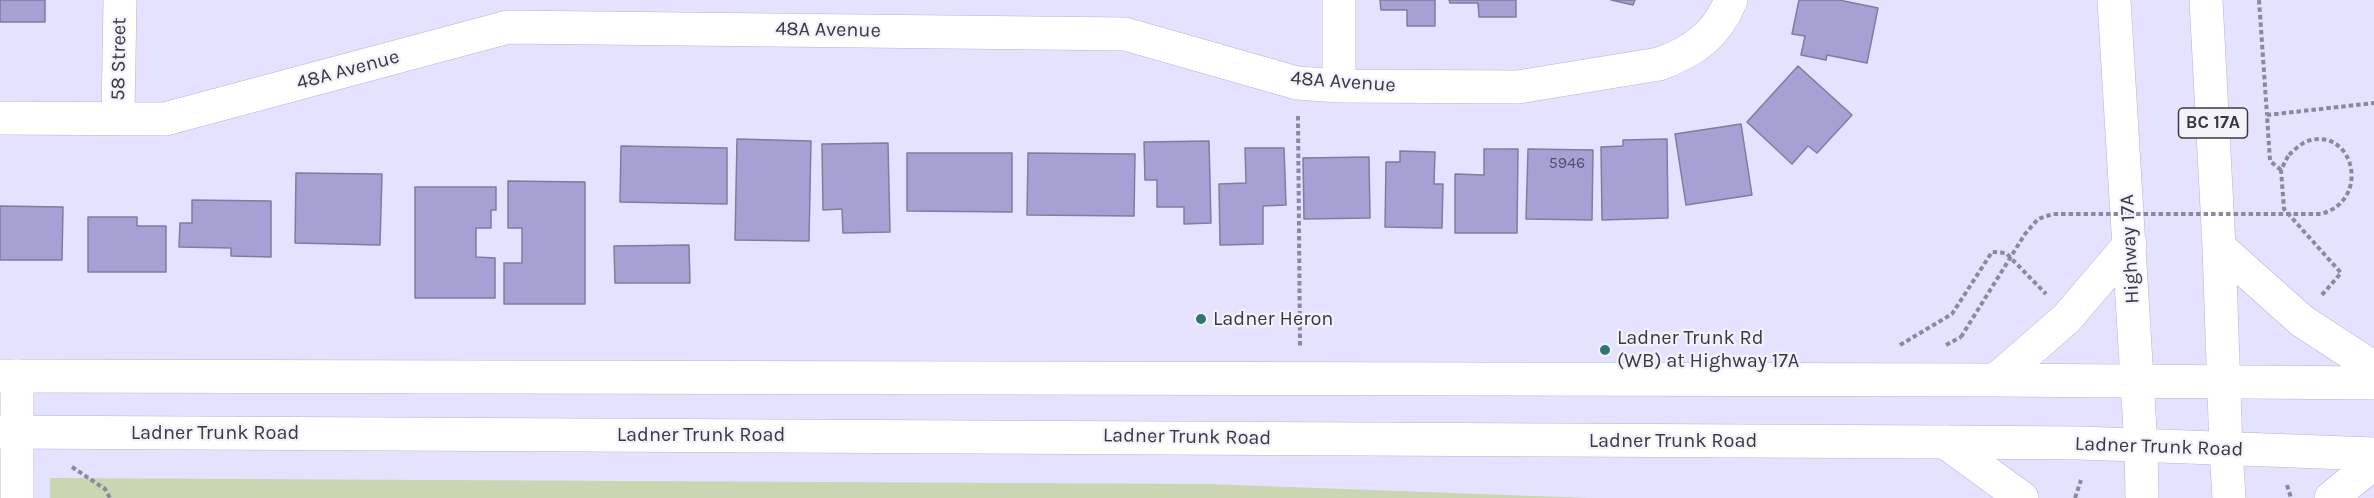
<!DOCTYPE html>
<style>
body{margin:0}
canvas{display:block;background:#e5e2ff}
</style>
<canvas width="2374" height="498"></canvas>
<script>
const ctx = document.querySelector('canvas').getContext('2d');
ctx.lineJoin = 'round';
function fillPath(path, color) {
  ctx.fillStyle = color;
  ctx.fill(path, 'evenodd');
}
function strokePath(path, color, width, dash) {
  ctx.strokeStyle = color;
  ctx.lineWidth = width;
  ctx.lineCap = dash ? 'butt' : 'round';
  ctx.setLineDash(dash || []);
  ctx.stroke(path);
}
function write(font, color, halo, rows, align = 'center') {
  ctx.font = font + ' Karla,sans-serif';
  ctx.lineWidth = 4.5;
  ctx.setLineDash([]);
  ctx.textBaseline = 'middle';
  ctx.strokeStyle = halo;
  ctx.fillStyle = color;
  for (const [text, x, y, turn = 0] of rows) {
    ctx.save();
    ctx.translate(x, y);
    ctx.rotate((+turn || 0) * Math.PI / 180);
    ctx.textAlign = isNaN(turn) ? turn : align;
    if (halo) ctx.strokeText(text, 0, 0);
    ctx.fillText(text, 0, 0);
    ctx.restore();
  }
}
fillPath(new Path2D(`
 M50 478 1208 484 1589 498H50Z`), '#cad5b1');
const building = new Path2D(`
 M0 0H45V22H0Z
 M1380 0H1435V26H1407V10H1381Z
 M1449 0H1516V17H1479L1478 3H1450Z
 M1611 0H1635L1633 5Z
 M1799 0H1839L1878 8 1867 63 1827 55 1826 60 1801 55 1805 36 1792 34Z
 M1798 66 1852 115 1817 153 1808 146 1792 164 1747 122Z
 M1741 124 1752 195 1686 205 1675 134Z
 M737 139 811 141 809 241 735 240Z
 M1667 139 1668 218 1602 220 1601 147 1623 146V140Z
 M1209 141 1211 223 1184 224V207H1157V180H1145L1144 142Z
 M888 143 890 232 843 233 842 209 823 210 822 144Z
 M621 146 727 148V204L620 202Z
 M1245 148H1284L1286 205 1263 206V244L1220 245 1219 184 1246 183Z
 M1484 149H1518L1517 233H1455V174L1484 175Z
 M1528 149 1593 150 1592 220 1526 219Z
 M1400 151 1435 152 1434 184H1443L1442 228 1385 227 1386 162H1400Z
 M907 153H1012V212L907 211Z
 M1028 153 1135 154 1134 216 1027 215Z
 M1369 157 1370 218 1304 219 1303 158Z
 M296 173 382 174 380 245 295 243Z
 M508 181 585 182V304H504V263H522V228H508Z
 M415 187H496V210H491V228H476V257L495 258V298H415Z
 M192 200 271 201V257L231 256V248L179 247 180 223H192Z
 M0 206 63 207 62 260H0Z
 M88 217H137V226H166V272H88Z
 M689 245 690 283H615L614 246Z`);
fillPath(building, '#a6a0d5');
strokePath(building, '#807c9c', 1.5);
const minor = new Path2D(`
 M1339 0V86
 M118 117 120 0
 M0 118 165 119 508 27 1125 34 1297 83 1339 86 1518 87 1659 64C1693 52 1717 35 1731 0
 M17 376V498`);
const major = new Path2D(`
 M2114 0 2141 446
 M2206 0 2219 247 2226 449
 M2219 247 2302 321 2374 368
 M0 376 1996 380 2374 383
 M1996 380 2067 318 2130 244
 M0 432 1945 442 2081 443 2374 454`);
const highway = new Path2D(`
 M1945 442 2022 498
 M2141 446 2142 498
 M2226 449 2229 498
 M2331 498 2374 463`);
strokePath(minor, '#b6b2d4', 34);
strokePath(major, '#b6b2d4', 34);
strokePath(highway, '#b6b2d4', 34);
strokePath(new Path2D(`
 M2259 0 2267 115
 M1298 116 1300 346
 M2288 156 2281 170 2284 209 2341 273 2321 296
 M2281 170 2270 161 2267 115 2374 103
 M1900 345 1952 314 1992 252 2006 253 2046 294
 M1946 345 1961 337
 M72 467 105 489 110 498
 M2287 485 2291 498
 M2075 498 2081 480`), '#8b899e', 4, [4.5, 3]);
strokePath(minor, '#fff', 33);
strokePath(major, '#fff', 33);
strokePath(highway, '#fff', 33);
strokePath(new Path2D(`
 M1961 337 2025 234 2038 219 2053 214H2321C2371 200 2354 130 2311 140 2302 142 2294 150 2288 156`), '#8b899e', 4, [4.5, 3]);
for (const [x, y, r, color] of [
 [1201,319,6,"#2c7675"],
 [1605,350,6,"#2c7675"]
]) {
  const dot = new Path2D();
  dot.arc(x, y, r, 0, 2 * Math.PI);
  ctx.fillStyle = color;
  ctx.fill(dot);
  strokePath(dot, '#f3f2f9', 2);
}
write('16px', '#55526a', null, [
 ["5946",1567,163]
]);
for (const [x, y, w] of [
 [2213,123,69]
]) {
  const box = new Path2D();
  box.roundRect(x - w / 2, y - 15, w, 30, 4.5);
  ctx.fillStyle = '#f3f2f9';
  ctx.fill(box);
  strokePath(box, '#3a3846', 1.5);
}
write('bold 18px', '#3a3846', null, [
 ["BC 17A",2213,123]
]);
write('20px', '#3a3846', '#f3f2f9', [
 ["48A Avenue",828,30,1],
 ["58 Street",119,59,-89],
 ["48A Avenue",348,70,-15],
 ["48A Avenue",1343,82,4],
 ["Highway 17A",2130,249,-93],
 ["Ladner Trunk Road",215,433],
 ["Ladner Trunk Road",701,435],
 ["Ladner Trunk Road",1187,437,1],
 ["Ladner Trunk Road",1673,441],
 ["Ladner Trunk Road",2159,447,2]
]);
write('20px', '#3a3846', '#f3f2f9', [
 ["Ladner Heron",1213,319],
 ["Ladner Trunk Rd",1617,338],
 ["(WB) at Highway 17A",1617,361]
], 'left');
</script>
